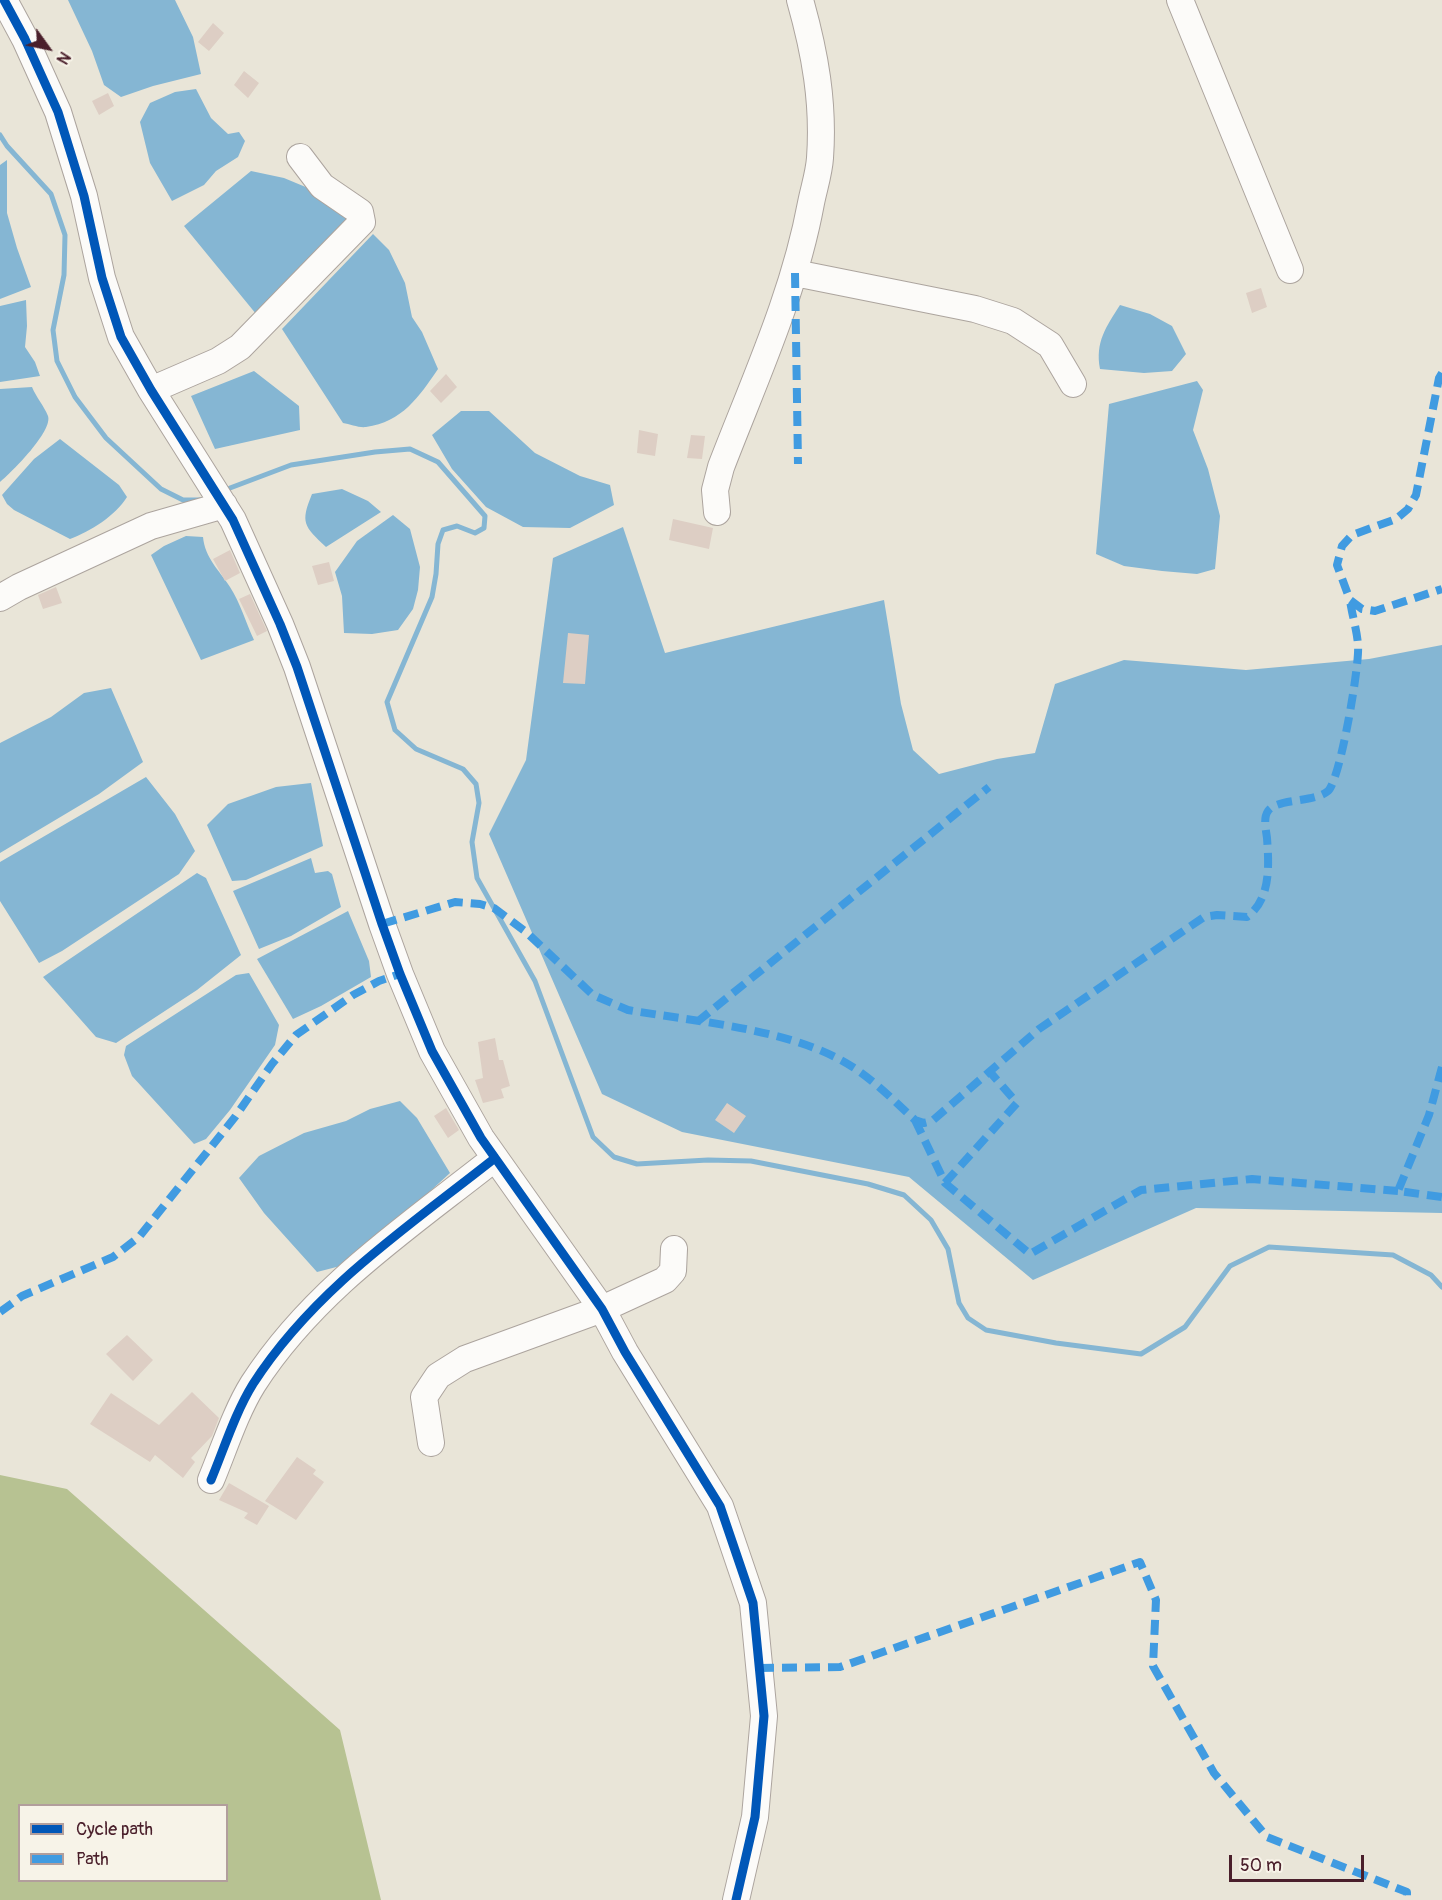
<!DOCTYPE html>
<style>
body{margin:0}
#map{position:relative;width:1442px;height:1900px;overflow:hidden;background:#e9e5d8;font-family:Pangolin,sans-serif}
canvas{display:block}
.legend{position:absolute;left:18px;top:1804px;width:210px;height:78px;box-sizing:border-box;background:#f7f3e8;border:2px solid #b29e9c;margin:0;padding:8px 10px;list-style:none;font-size:18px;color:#4a1f2b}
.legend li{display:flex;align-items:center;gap:12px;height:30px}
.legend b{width:30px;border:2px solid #b29e9c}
.north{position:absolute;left:18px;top:18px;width:60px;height:60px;-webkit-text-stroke:4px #f7f3e8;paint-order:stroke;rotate:123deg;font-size:16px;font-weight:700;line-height:24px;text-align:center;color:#4a1f2b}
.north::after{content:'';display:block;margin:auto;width:21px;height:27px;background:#4a1f2b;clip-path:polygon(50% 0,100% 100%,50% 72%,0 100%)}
.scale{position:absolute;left:1229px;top:1855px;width:135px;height:27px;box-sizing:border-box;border:3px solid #4a1f2b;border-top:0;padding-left:8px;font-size:18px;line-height:21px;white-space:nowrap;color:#4a1f2b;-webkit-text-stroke:4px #f7f3e8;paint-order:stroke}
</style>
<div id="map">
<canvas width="1442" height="1900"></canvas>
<ul class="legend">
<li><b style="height:8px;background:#0057b8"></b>Cycle path</li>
<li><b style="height:8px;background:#409be1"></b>Path</li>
</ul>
<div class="north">N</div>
<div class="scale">50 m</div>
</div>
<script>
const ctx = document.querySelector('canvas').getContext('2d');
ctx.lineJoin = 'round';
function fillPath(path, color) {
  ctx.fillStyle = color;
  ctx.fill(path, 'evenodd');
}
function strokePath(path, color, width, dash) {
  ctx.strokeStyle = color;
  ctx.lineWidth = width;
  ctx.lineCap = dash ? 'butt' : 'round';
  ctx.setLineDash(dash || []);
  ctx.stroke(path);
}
fillPath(new Path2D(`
 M0 1475 67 1489 340 1730 381 1900H0ZM20 1806H226V1880H20Z`), '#b7c292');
fillPath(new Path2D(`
 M68 0H175L193 37 201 74 153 86 121 97 104 85 92 51Z
 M196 89 211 118 228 134 239 132 245 141 238 157 216 171 204 185 172 201 150 163 140 122 150 103 175 92Z
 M7 160V213L17 248 31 287 0 299V165Z
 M251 171 284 178 344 203 357 219 261 320 184 226Z
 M373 234 389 250 405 283 412 317 422 332 438 369C419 397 402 422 366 427 359 428 350 424 343 423L282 329Z
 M26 300 27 326 25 347 35 362 40 376 0 382V306Z
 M1120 305 1150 314 1172 326 1186 354 1172 371 1144 373 1100 369C1095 342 1106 327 1120 305Z
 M254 371 299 406 300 430 215 449 191 396Z
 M1197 381 1203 390 1193 430 1208 469 1220 516 1215 569 1197 574 1162 571 1124 566 1096 554 1109 404Z
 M32 387C36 397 44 406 48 416 53 431 12 472 0 482V389Z
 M461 411H489L535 453 580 476 610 485 614 505 570 528 523 527 486 507 452 469 432 435Z
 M60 439 119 485 127 497C115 516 91 531 70 539L14 510 7 504 2 495 34 459Z
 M342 489 368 501 381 512 326 547C304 526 300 523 312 494Z
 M393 515 410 529 420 567 418 590 413 609 398 630 372 634 344 633 342 596 335 572 357 541Z
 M623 527 665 653 884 600 901 704 913 750 939 774 997 759 1035 753 1055 684 1124 660 1246 670 1369 659 1442 645V1213L1196 1208 1033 1280 909 1177 682 1132 602 1094 489 834 526 760 553 558Z
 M186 536 203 537C205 558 219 570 230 587 240 602 246 623 254 640L201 660 151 555 164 546Z
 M111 688 143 762 99 794 0 853V743L51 717 84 693Z
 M146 777 175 814 195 851 179 874 62 951 39 963 0 901V862Z
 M311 783 323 846 246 880 232 881 207 825 228 804 276 787Z
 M311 858 315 873 328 871 332 874 341 907 291 936 259 949 233 891Z
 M197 873 206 878 241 955 197 990 116 1043 96 1037 43 977Z
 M348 911 369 961 371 977 321 1006 293 1019 257 959Z
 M249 973 279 1025 275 1045 230 1110 206 1139 194 1144 132 1076 124 1055 126 1046 236 975Z
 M400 1101 417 1118 450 1173 352 1263 317 1272 264 1213 239 1178 259 1156 304 1133 346 1121 370 1109Z`), '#85b6d3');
strokePath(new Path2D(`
 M0 135 7 146 51 194 65 235 64 275 53 330 57 361 75 397 106 438 161 489 183 500H200
 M230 488 291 465 375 452 410 449 438 462 485 516 484 528 475 533 457 526 443 530 438 544 436 574 432 597 387 702 395 730 416 749 463 769 476 784 479 803 472 842 477 878 535 981 593 1137 614 1157 637 1164 708 1160 751 1161 868 1184 904 1195 931 1220 948 1249 959 1303 968 1318 986 1330 1056 1343 1141 1354 1185 1327 1230 1266 1269 1247 1393 1255 1431 1275 1442 1287`), '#85b6d3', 5);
fillPath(new Path2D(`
 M213 23 224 33 209 51 198 42Z
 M244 71 259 83 248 98 234 85Z
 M108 93 114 106 99 115 92 101Z
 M1261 288 1267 307 1252 313 1246 293Z
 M446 374 457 387 441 403 430 391Z
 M639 430 658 434 655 456 637 453Z
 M691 435 705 436 702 459 687 458Z
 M673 519 713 528 709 549 669 540Z
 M230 550 240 573 225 581 213 559Z
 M329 562 334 581 318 585 312 566Z
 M56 587 62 603 43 609 38 595Z
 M250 594 267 631 257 636 239 599Z
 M568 633 589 635 585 684 563 683Z
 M495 1038 499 1060H503L510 1086 501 1089 504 1098 483 1103 475 1080 483 1078 478 1042Z
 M727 1103 746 1116 734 1133 715 1120Z
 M446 1108 459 1130 448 1138 434 1116Z
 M127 1335 153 1360 133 1381 106 1354Z
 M192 1392 219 1418 212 1436 191 1458 195 1462 183 1478 155 1455 150 1462 90 1424 111 1393 159 1425Z
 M297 1457 316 1470 313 1474 324 1482 296 1520 265 1501Z
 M229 1483 269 1506 257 1525 244 1518 248 1513 219 1500Z`), '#ddcec4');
const minor = new Path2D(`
 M4 0 25 39 58 112 84 196 102 278 121 337 151 390 233 520 280 624 297 667 382 924 400 974 432 1051 481 1138 602 1309 625 1352 720 1506 753 1603 764 1716 755 1817 736 1900
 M1180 0 1290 270
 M795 273 975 309 1013 321 1050 345 1073 384
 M151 390 218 361 240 347 362 222 360 212 322 186 300 157
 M717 512 715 490 721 467C754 381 794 295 811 203 814 188 819 173 820 158 824 103 815 53 800 0
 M0 598 19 587 151 526 224 505
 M431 1443 424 1397 438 1376 465 1359 602 1309 665 1280 673 1271 674 1249
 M211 1480C224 1449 235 1413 253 1384 314 1289 408 1227 495 1158`);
strokePath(minor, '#aca49e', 28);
strokePath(minor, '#fcfbf9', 26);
strokePath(new Path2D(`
 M795 273 798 464
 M1442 373 1439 378 1416 495 1408 509 1396 519 1352 535 1342 546 1337 565 1350 600 1362 609 1375 611 1442 589
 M382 924 455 902 480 904 494 908 526 932 593 995 628 1010C692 1021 779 1028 837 1058 867 1073 890 1097 915 1120L924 1123 932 1121 1039 1029 1204 917 1217 915 1247 917C1271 899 1269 866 1267 838 1266 830 1263 818 1268 811 1277 798 1314 803 1328 791 1340 781 1360 664 1358 645 1357 630 1352 615 1350 600
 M697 1022 989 787
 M1442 1067 1429 1115 1398 1191 1442 1197
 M915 1120 945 1183 1030 1254 1141 1190 1252 1179 1398 1191
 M945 1183 1017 1103 990 1072
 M0 1312 22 1296 113 1257 139 1237 235 1117 272 1064 296 1035 353 995 379 981 400 974
 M759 1668 840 1667 1140 1562 1156 1600 1153 1666 1214 1773 1267 1837 1407 1892V1900`), '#409be1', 8, [15, 8]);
strokePath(new Path2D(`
 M4 0 25 39 58 112 84 196 102 278 121 337 151 390 233 520 280 624 297 667 382 924 400 974 432 1051 481 1138 602 1309 625 1352 720 1506 753 1603 764 1716 755 1817 736 1900
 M211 1480C224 1449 235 1413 253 1384 314 1289 408 1227 495 1158`), '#0057b8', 9);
</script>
